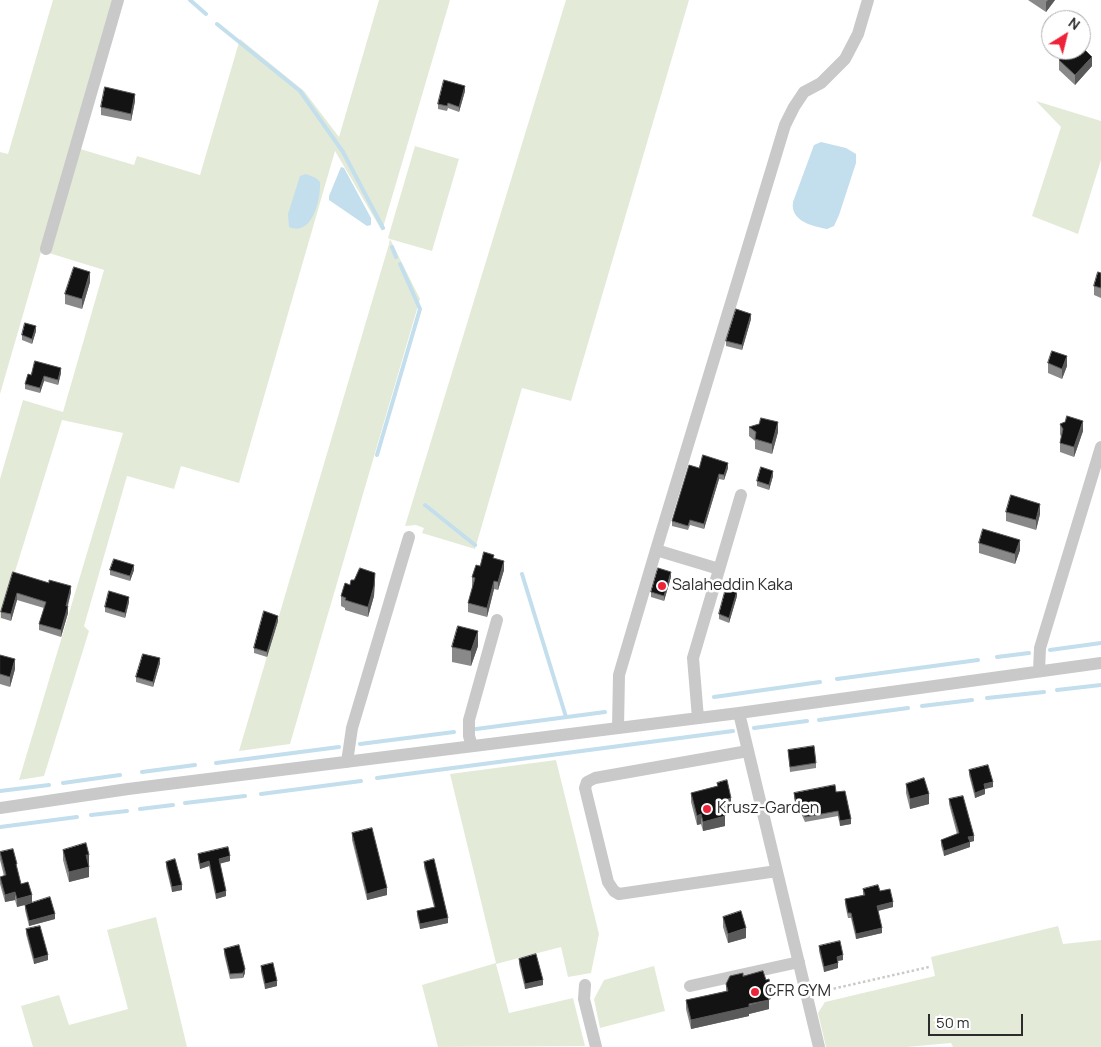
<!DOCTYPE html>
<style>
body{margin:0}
#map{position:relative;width:1101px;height:1047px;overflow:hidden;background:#fff;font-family:Manrope,sans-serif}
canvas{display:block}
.north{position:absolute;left:1041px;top:10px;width:50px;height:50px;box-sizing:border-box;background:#fff;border:1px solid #ababab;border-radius:50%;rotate:36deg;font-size:14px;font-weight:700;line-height:20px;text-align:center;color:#2c2c2c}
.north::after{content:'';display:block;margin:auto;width:18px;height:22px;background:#ed233a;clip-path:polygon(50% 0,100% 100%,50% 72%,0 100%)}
.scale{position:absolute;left:928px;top:1014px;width:95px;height:22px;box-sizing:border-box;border:2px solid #2c2c2c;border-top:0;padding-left:6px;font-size:15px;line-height:18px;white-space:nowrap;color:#2c2c2c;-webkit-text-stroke:4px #fff;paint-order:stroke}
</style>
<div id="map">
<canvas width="1101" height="1047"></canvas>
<div class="north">N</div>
<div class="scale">50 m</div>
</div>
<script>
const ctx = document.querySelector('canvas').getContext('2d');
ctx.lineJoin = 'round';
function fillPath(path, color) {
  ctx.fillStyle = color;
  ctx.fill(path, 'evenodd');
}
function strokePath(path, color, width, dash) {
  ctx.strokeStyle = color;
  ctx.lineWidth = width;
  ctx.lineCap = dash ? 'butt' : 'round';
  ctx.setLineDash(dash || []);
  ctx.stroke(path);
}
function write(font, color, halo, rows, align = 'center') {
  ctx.font = font + ' Manrope,sans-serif';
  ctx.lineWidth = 5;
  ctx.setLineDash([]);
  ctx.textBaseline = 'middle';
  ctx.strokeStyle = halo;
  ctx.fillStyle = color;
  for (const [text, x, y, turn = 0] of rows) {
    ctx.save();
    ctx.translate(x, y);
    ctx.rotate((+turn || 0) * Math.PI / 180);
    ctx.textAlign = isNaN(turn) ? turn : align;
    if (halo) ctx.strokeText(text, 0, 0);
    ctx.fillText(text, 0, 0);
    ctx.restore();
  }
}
fillPath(new Path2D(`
 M53 0H114L0 394V152L8 154Z
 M379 0H450L382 231 335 151 239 483 181 466 174 489 127 476 84 626 89 631 44 776 19 780 123 433 62 420 0 620V479L23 400 63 412 104 270 49 253 80 149 134 165 137 156 200 175 240 39 304 91 339 137Z
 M566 0H689L571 401 522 388 475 549 422 533 424 528 416 525 405 526Z
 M1036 101 1101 121V160L1078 234 1032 216 1061 127Z
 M415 146 459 159 432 251 390 239 420 299 290 744 239 751 389 244 390 239 388 238Z
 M556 760 599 934 591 973 568 977 561 947 496 964 509 1013 573 998 585 1046 438 1047 422 985 496 963 450 774Z
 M156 917 187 1047H33L21 1006 59 995 69 1025 128 1009 107 930Z
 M1058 926 1063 944 1101 940V1047H953L951 1043 907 1047H826L818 1013 825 1002 935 976 931 957Z
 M654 966 665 1011 600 1028 594 999 604 980Z`), '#e3ebd8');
fillPath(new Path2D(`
 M821 142 846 148 856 154V163L839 215 834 226 827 229C812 226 790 221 793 202L814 145Z
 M341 167 344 168 371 218V225L367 226 329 200V196Z
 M306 174 316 178 320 182C321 200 312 237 289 227L288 214 300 176Z`), '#c3deec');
strokePath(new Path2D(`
 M190 0 206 14
 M217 24 300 91 343 152 383 228
 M392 247 396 257
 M377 455 420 309 400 264
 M425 505 475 545
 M522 574 566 717
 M1050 650 1101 643
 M997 657 1029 653
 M837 679 978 660
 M1057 690 1101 685
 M714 697 820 682
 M987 698 1044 692
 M922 706 972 700
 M819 720 908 708
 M754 728 807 721
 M476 729 605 712
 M360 744 454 732
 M216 763 339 747
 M142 772 195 765
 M377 778 733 731
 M63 783 120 775
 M0 791 49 785
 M261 794 361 781
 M185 803 245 796
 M140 809 173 805
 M91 815 127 811
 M0 827 77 817`), '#c3deec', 4);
strokePath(new Path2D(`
 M819 992 929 967`), '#c9c9c9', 2.5, [2.5, 2.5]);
strokePath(new Path2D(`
 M46 249 118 0
 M719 569 656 550 785 125 794 107 804 92 821 83 845 59 858 34 868 0
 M1039 671 1040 648 1101 447
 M739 713 819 1047
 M698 718 693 658 741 495
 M618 728 619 675 656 550
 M472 746 469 736V720L497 620
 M748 751 595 778 587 782 585 788 608 882 614 891 619 894 777 871
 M347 762 352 728 409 537
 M0 808 128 789 739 713 1101 663
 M585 985 584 999 596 1047
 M690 986 799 962`), '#c9c9c9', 12);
fillPath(new Path2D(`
 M1028 0H1055L1046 12Z
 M1059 60 1092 66 1075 85 1059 70Z
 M465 91 459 112 448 108 447 111 438 109V104Z
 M135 101 131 121 101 115V107Z
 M1101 273V298L1094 295V286Z
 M90 282 82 309 65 304V294Z
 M751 319 742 350 726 346V341Z
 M36 331 32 344 22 340V335Z
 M1048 363 1067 366 1062 379 1048 373Z
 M61 373 58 385 44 381 40 393 25 389V384L31 375Z
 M1060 424 1083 431 1074 457 1060 452V443L1061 437 1060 434Z
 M749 427 778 432 772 454 755 449V441L749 436Z
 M699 468H728L724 480 719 479 704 529 690 525 688 530 672 526V521Z
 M773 476 769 490 757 486V481Z
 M1006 512 1040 514 1036 530 1006 521Z
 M979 543 1020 550 1015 564 979 553Z
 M494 558 504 570 498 590 494 589 487 617 468 612V603L473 586H472V577L480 566Z
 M110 570H134L130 581 110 575Z
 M13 572 71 592 68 606V613L61 637 39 630V624L44 608 17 600 11 621 1 618V612Z
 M671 577 664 601 651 597V592Z
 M375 583 374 596 368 617 345 610V608L341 606V596Z
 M737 596 729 623 719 619V614Z
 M129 602 125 618 105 612V607Z
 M278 621 267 657 254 653V648Z
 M478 646 471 666 452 662V647Z
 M0 655 15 669 10 687 0 684Z
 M160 663 153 687 136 682V677Z
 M788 750 816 763V768L790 772Z
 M969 770 993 787 985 789V794L975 798 969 775Z
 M717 783 731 808 724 810 725 826 703 831 701 824 697 825 691 802V793L717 786Z
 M906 784 929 804 910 809 906 793Z
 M836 792 851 824 840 826 838 816 805 822 800 811 797 812 794 798V793Z
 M949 799 974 841 970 842V847L944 856 941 845V840L957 834 949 804Z
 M352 833 387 895 367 900 352 840Z
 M63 850 89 865V877L69 882 63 860Z
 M0 852 17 869 21 884 32 903 17 907 15 900 5 902 0 884V877L4 876 0 860Z
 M198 854 230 861 220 863 226 896 216 899 209 866 200 869 198 859Z
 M166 862 182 890 172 892 166 867Z
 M424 862 448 923 420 929 417 916V911L434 907 424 867Z
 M863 889 880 891 893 907 878 911 882 933 856 939 851 918H848L845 904V899L863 895Z
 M25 905 55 919 29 926 25 910Z
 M723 917 746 938 728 943 723 927Z
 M26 929 48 960 34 964 26 934Z
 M819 946 843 960 838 961V968L824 972 819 951Z
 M224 949 245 973 243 978 230 979 224 954Z
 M519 959 543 985 525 989 519 964Z
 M261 966 277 986 265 989 261 971Z
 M743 976 766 980 771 999H769V1009L749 1014V1016L691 1029 686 1009V1000L726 991V984Z`), '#898989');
fillPath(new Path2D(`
 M1048 0H1055L1046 12V2Z
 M1092 57V66L1075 85V75Z
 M465 86V91L459 112V107Z
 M135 94V101L131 121V114Z
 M90 272V282L82 309V299Z
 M751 314V319L742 350V345Z
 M36 326V331L32 344V339Z
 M1067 356V366L1062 379V369Z
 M61 368V373L58 385V380Z
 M44 376V381L40 393V388Z
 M1083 421V431L1074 457V447Z
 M778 422V432L772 454V444Z
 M728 463V468L724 480V475Z
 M773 471V476L769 490V485Z
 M719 474V479L704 529V524Z
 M1040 504V514L1036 530V520Z
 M1020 540V550L1015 564V554Z
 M504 561V570L498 590V582Z
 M134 565V570L130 581V576Z
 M671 572V577L664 601V596Z
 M375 573 374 596 368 617V607Z
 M494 581V589L487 617V608Z
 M71 586V592L67 607 68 606V613L61 637V630Z
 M737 591V596L729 623V618Z
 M17 593V600L11 621V614Z
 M129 597V602L125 618V613Z
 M278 616V621L267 657V652Z
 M478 631V646L471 666V651Z
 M160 658V663L153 687V682Z
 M15 659V669L10 687V677Z
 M993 782V787L984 789V784Z
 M985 789V794L975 798V793Z
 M929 794V804L910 809V799Z
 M731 798V808L723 811V801Z
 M701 814V824L697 825V816Z
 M725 816V826L703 831V822Z
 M851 819V824L840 826V821Z
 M974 836V841L970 842V847L944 856V851L968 837Z
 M86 855H89V865H86Z
 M230 856V861L219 864V859Z
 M209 861V866L200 869V864Z
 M89 867V877L69 882V872Z
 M182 885V890L172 892V887Z
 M387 888V895L367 900V894Z
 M226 891V896L216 899V894Z
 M15 892V900L5 902V895Z
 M32 895V903L17 907V899Z
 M893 902V907L877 911V906Z
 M55 914V919L29 926V921Z
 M448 918V923L420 929V924Z
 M746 928V938L728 943V934Z
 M882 928V933L856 939V934Z
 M48 955V960L34 964V959Z
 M843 955V960L837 961V957Z
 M838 963V968L824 972V967Z
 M245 969V973L243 978V973Z
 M543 980V985L525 989V984Z
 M277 981V986L265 989V984Z
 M771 989V999L767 1000V990Z
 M769 1000V1009L749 1014V1016L691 1029V1020Z`), '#5a5a5a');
const building = new Path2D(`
 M1081 46 1092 57 1075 75 1059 60 1068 50H1081Z
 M444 80 465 86 459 107 448 103 447 106 438 104Z
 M105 87 135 94 131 114 101 107Z
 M74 267 90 272 82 299 65 294Z
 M1098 272 1101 273V288L1094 286Z
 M736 309 751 314 742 345 726 341Z
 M25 323 36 326 32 339 22 335Z
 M1052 351 1067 356 1062 369 1048 363Z
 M35 361 61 368 58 380 44 376 40 388 25 384 28 374 31 375Z
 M1067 416 1083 421 1074 447 1060 443 1063 429 1060 424 1065 422Z
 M761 418 778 422 772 444 755 439 756 432 749 427 759 424Z
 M703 455 728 463 724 475 719 474 704 524 690 520 688 526 672 521 689 465 699 468Z
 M761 467 773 471 769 485 757 481Z
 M1011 495 1040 504 1036 520 1006 512Z
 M983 529 1020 540 1015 554 979 543Z
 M484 552 494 555 493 558 504 561 498 582 494 581 487 608 468 603 475 578 472 577 476 565 480 566Z
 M114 559 134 565 130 576 110 570Z
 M360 568 375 573 374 586 368 607 345 600 346 598 341 596 345 583 350 585 351 580H354Z
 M658 568 671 572 664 596 651 592Z
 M13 572 49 583V580L71 586 66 606H68L61 630 39 624 46 602 17 593 11 614 1 612Z
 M726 588 737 591 729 618 719 614Z
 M109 591 129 597 125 613 105 607Z
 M264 611 278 616 267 652 254 648Z
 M458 626 478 631 471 651 452 647Z
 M143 654 160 658 153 682 136 677Z
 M0 655 15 659 10 677 0 674Z
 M814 746 816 763 790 767 788 750Z
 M988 765 993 782 984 784 985 789 975 793 969 770Z
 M924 778 929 794 910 799 906 784Z
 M727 780 731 798 723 801 725 816 703 822 701 814 697 816 691 793 718 786 717 783Z
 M835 785 836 792 845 791 851 819 840 821 838 811 805 817 800 806 797 807 794 793Z
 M963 796 974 836 968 837 970 842 944 851 941 840 959 833 949 799Z
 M372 828 387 888 367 894 352 833Z
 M86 843 89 855H86L89 867 69 872 63 850Z
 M228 847 230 856 219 859 226 891 216 894 209 861 200 864 198 854Z
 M13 849 17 864H16L21 884 28 882 32 895 17 899 15 892 5 895 0 877 6 875 0 852Z
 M175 859 182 885 172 887 166 862Z
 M434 859 448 918 420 924 417 911 435 907 424 862Z
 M878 885 880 891 890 889 893 902 877 906 882 928 856 934 851 913H848L845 899 865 895 863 889Z
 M50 897 55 914 29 921 25 905Z
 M741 911 746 928 728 934 723 917Z
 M40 926 48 955 34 959 26 929Z
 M840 941 843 955 837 957 838 963 824 967 819 946Z
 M239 945 245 969 243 973 230 974 224 949Z
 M536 954 543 980 525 984 519 959Z
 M273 963 277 981 265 984 261 966Z
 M763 971 766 980 769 979 771 989 767 990 769 1000 749 1004V1007L691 1020 686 1000 728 991 726 984 730 976 743 973V976Z`);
fillPath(building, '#131313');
strokePath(building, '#5a5a5a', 1);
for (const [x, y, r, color] of [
 [662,586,5,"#ed233a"],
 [707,809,5,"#ed233a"],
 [755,992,5,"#ed233a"]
]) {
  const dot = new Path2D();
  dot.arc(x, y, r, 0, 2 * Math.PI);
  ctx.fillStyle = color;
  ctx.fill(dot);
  strokePath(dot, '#fff', 2);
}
write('16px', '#2c2c2c', '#fff', [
 ["Salaheddin Kaka",672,586],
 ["Krusz-Garden",717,809],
 ["CFR GYM",765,992]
], 'left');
</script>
